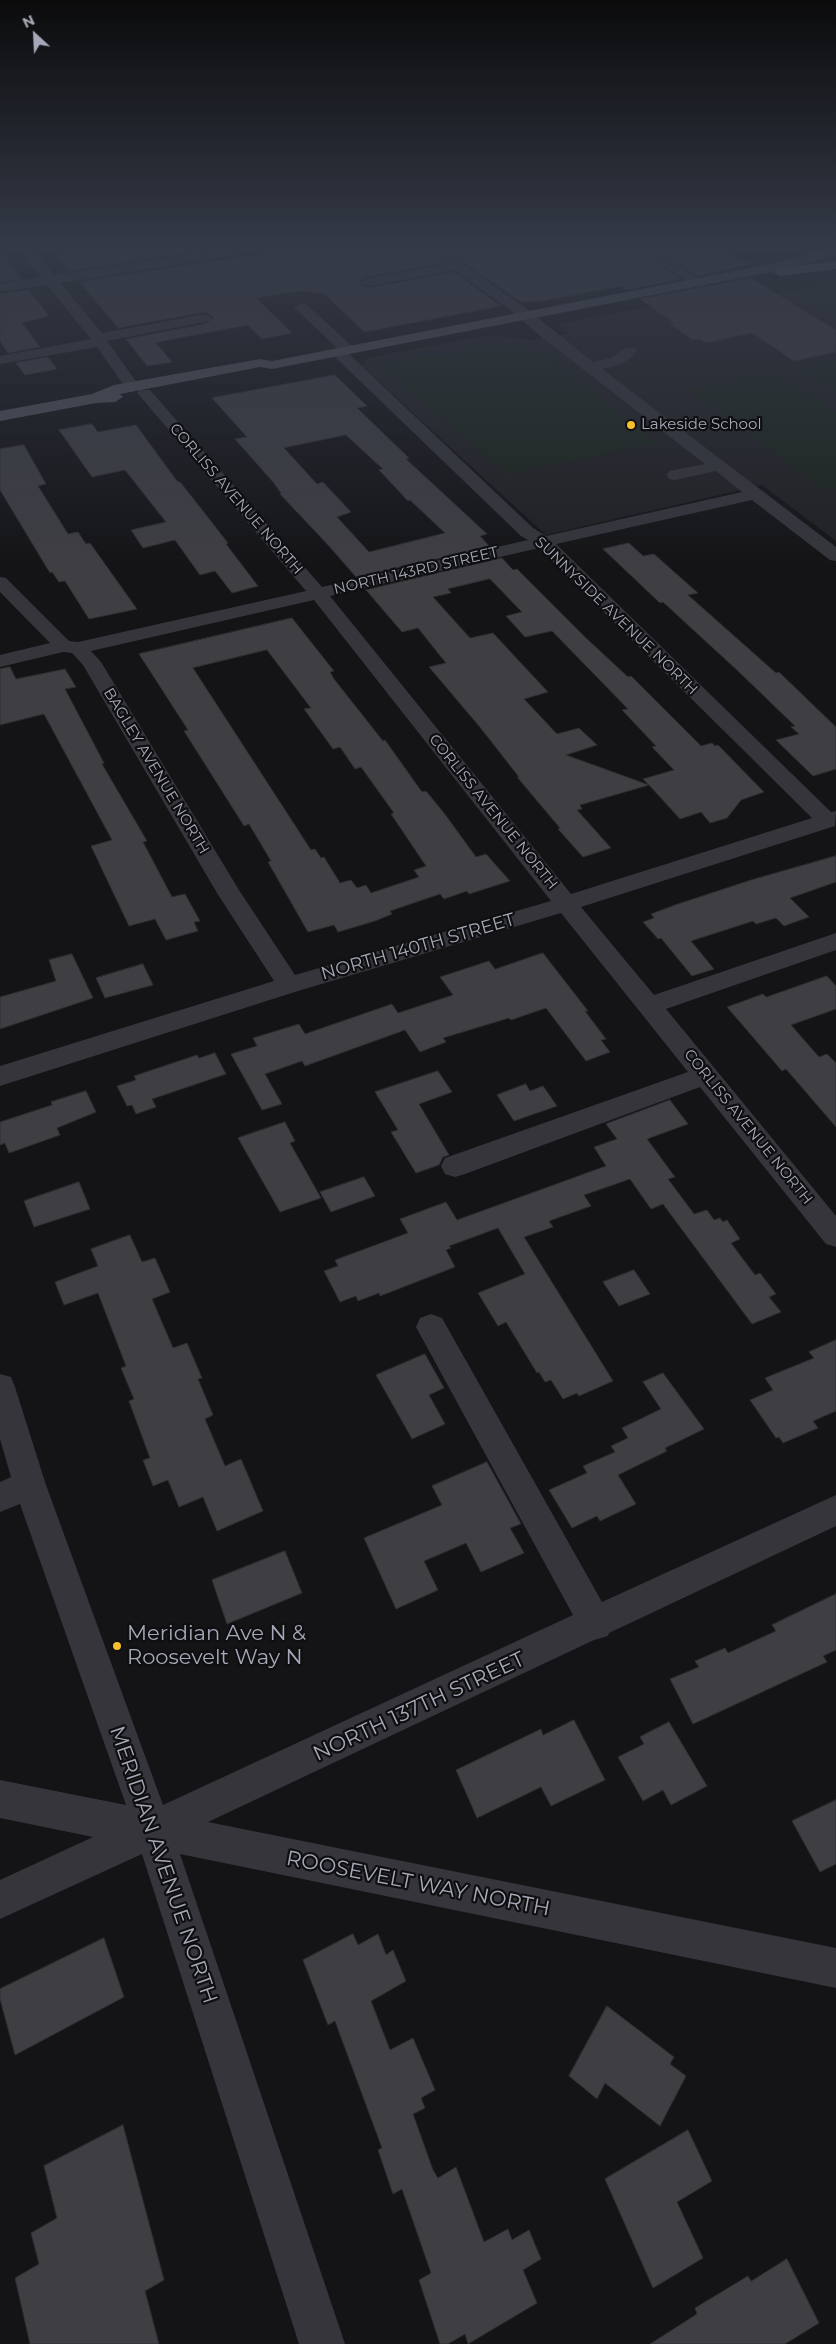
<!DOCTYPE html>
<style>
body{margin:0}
#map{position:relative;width:836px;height:2344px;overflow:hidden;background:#141416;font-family:Montserrat,sans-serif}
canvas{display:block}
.north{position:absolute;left:10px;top:10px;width:50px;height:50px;-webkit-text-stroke:4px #0f0f11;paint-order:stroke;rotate:335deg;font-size:14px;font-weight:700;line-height:20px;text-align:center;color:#a5a9b7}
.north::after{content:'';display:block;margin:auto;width:18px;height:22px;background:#a5a9b7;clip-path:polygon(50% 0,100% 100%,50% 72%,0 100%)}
</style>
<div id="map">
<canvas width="836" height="2344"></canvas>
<div class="north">N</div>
</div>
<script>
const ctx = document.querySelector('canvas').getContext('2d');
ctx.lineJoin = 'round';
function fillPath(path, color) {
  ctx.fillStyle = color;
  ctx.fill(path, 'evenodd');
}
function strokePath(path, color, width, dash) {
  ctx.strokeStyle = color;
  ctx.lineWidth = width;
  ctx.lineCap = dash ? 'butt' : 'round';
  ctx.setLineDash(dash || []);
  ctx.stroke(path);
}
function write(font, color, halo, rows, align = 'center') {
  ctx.font = font + ' Montserrat,sans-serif';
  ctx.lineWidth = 4.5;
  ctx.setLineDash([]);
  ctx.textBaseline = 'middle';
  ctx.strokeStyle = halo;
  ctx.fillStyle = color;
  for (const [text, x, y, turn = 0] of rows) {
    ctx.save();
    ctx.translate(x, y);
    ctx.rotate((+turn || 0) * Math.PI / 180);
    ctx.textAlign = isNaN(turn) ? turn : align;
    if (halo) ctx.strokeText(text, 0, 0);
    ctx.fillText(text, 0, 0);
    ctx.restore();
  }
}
fillPath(new Path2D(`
 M791 291 836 318V541L762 485 546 535 362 366 367 358 490 335 532 340 568 334 557 324 717 294 743 300Z`), '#202023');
fillPath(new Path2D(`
 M834 284 836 286V318L791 291Z
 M496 347 517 348 545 354 657 443 508 474 380 367 395 361Z
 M836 360V390L802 368Z
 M776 372 836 412V488L826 491 688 390Z`), '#1c241d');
const building = new Path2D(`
 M80 244H194L201 250 70 271 56 254 85 249Z
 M328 244H418L442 263 364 277 360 281 362 286 369 288 454 272 501 306 364 332 325 294 299 291 256 298 292 333 262 339 248 325 163 341 156 343 172 362 147 366 126 339 205 324 214 317 205 312 118 328 80 282Z
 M437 244H492L503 251 546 244H628L681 279 626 290 621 286 543 301 521 302Z
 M648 244H715L750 264 698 276Z
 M0 249 21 279 0 282Z
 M751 278 836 330V352L794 361 752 333 706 343 700 339 693 340 670 324 674 323 640 299Z
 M29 290 49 316 22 323 40 347 8 353 0 341V294Z
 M48 357 57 369 25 375 16 363Z
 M335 375 367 406 357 408 409 458 406 459 487 534 480 536 490 547 356 577 329 546 280 494 281 493 273 482 235 439 247 437 212 398ZM346 435 383 469 379 470 408 501 410 500 445 533 369 552 337 517 351 512 323 482 317 484 284 448Z
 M92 424 98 432 136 425 177 481 181 483 228 543 226 544 258 586 232 593 215 571 200 575 175 540 143 548 131 530 166 522 125 470 92 477 59 430Z
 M24 445 46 484 38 486 68 534 78 532 86 544 90 543 137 609 89 619 65 581 59 582 52 572 50 573 0 490V449Z
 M629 543 643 556 654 554 698 593 688 595 776 673 779 672 836 727V769L813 776 776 740 799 734 791 727 795 726 738 671 663 602 660 603 603 549Z
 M502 558 513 570 517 569 585 637 628 677 631 676 701 746 712 743 715 746 718 745 764 792 741 800 727 818 710 823 701 812 680 819 649 785 580 805 582 809 577 810 611 848 583 857 558 829 560 828 517 777H519L479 726 429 667 446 663 418 628 402 632 366 590ZM490 579 522 612 506 616 525 637 552 631 628 709 622 710 656 746 652 747 674 770 643 779 649 785 566 755 597 745 579 728 557 734 524 699 548 692 493 633 470 638 433 597 451 593 448 589Z
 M292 618 334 671 330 672 334 679 383 741 385 740 422 792 426 791 444 813 476 857 486 854 510 881 469 894 467 891 444 899 440 894 390 911 392 914 375 921 338 932 334 925 308 932 268 862 271 861 249 824 244 826 184 731 188 730 139 654ZM267 650 311 708 304 709 333 749 340 747 355 769 361 767 394 813 391 814 426 866 414 870 419 877 371 893 366 885 357 888 351 880 340 883 324 857 321 858 315 849 311 850 193 668Z
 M10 667 16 679 65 669 76 687 65 689 104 763 102 764 147 841 143 842 172 897 185 894 200 921 194 922 198 931 166 940 155 919 129 926 91 846 112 840 44 714 0 725V669Z
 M836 856V882L790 898 809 917 784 926 776 918 756 924 753 921 691 941 714 969 692 976 661 938 658 939 643 922 654 918 651 914 675 905 751 880Z
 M543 953 588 1011H585L606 1039 601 1040 610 1052 586 1061 546 1008 511 1020 509 1018 443 1038 446 1042 420 1052 405 1030 305 1066 302 1061 265 1074 282 1104 262 1110 231 1054 257 1046 253 1038 299 1024 305 1034 392 1004 398 1013 453 995 440 977 489 961 495 969Z
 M72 954 93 998 0 1029V997L56 981 49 960Z
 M143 964 153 985 105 998 96 978Z
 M827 976 836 986V1009L791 1025 819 1057 827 1054 836 1063V1127L786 1069 782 1071 727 1007 763 994 766 997Z
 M215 1053 226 1074 152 1099 156 1107 136 1114 132 1105 127 1106 117 1086 136 1080 134 1076 197 1055 199 1058Z
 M438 1071 452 1092 419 1104 449 1155 443 1157 439 1165 416 1173 391 1132 398 1130 375 1092Z
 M526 1084 530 1091 543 1086 557 1106 514 1121 497 1095Z
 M86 1091 96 1112 57 1128 60 1135 9 1153 5 1143 0 1145V1122L52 1105 51 1102Z
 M670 1100 688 1124 647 1139 675 1177 668 1179 694 1214 707 1210 714 1220 720 1218 723 1222 727 1220 740 1239 731 1243 755 1275 760 1273 776 1294 769 1297 781 1312 752 1324 663 1204 651 1209 630 1179 584 1195 591 1206 549 1221 553 1227 524 1237 613 1381 579 1396 577 1393 563 1399 551 1380 545 1382 539 1372 537 1373 506 1322 498 1326 478 1293 525 1274 498 1228 449 1246 451 1248 446 1250 455 1267 380 1296 379 1293 358 1301 356 1296 340 1302 324 1271 338 1266 335 1260 408 1233 400 1219 446 1202 457 1220 606 1166 594 1147 617 1139 606 1124Z
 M285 1122 295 1141 290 1143 321 1198 280 1212 238 1138Z
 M364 1177 375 1196 331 1212 320 1192Z
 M79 1182 90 1209 34 1227 24 1201Z
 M130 1235 142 1262 155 1258 170 1292 152 1299 173 1348 187 1343 202 1378 198 1379 213 1415 205 1419 225 1466 241 1459 263 1511 217 1531 203 1497 179 1507 168 1480 153 1486 143 1460 150 1458 129 1401 134 1399 121 1368 126 1366 98 1293 64 1305 55 1282 98 1266 91 1249Z
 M634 1270 650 1294 619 1306 603 1282Z
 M836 1340V1411L813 1421 818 1428 783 1443 779 1437 776 1438 750 1400 773 1390 765 1378 814 1358 809 1352Z
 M425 1354 444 1388 429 1395 445 1424 412 1439 376 1375Z
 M663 1373 704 1429 665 1448 667 1451 618 1475 636 1504 600 1521 597 1516 572 1528 549 1490 587 1473 583 1466 615 1452 611 1446 628 1438 622 1428 661 1409 643 1382Z
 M487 1462 521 1524 510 1528 524 1553 481 1572 466 1543 424 1561 438 1590 396 1609 364 1538 442 1505 432 1486Z
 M285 1551 302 1593 227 1624 212 1580Z
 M836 1594V1650L823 1656 827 1662 693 1724 670 1679 699 1667 695 1661 725 1648 728 1653 776 1631 772 1625Z
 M574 1720 605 1780 551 1806 541 1787 477 1818 456 1770 541 1729 543 1735Z
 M669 1722 707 1786 671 1805 663 1790 643 1801 618 1757 644 1744 640 1737Z
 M836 1800V1864L820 1872 792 1821Z
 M353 1934 358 1945 378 1934 386 1955 393 1950 406 1981 371 2001 390 2050 413 2038 435 2090 421 2098 425 2108 413 2114 433 2170 438 2178 456 2167 484 2242 508 2229 512 2240 529 2230 541 2259 523 2270 537 2303 468 2344 465 2334 448 2344H440L419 2280 431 2273 402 2189 393 2194 378 2150 382 2148 335 2021 328 2025 303 1960Z
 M104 1938 124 1997 15 2055 0 1999V1989Z
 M607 2006 674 2057 670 2064 686 2076 660 2126 605 2083 597 2099 569 2076Z
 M123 2125 164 2280 145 2291 159 2344H30L15 2278 39 2264 31 2233 57 2218 44 2166Z
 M688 2130 712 2181 677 2202 703 2258 653 2288 605 2179Z
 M787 2259 819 2323 785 2344H650L697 2314 695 2308 748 2276 751 2281Z`);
fillPath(building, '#3e3e43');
strokePath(building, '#2e2e32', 1);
fillPath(new Path2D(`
 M15 244H28L54 275 255 244H284L278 248 60 283 102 333 205 314 212 318 205 322 107 341 140 387 132 392 127 390 97 347 0 364V356L91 339 47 285 0 292V284L41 277Z
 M420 244H434L523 306 593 362 611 358 625 348H635L637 351C628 363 616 366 602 369L836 547V561L830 560 752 500 556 544 831 812 836 811 835 826 581 907 654 995 836 933V950L666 1009 836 1216V1247L826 1244 700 1087 465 1174 455 1177 445 1174 441 1166 445 1158 688 1072 561 913 298 991 0 1086V1066L274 981 217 893 83 665 72 653 63 652 0 667V655L50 643 0 592V577L6 578 69 641 78 642 306 591 140 396 137 393 140 390H150L322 587 528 540 521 536 333 355 331 352 337 348 294 307 301 303 306 304 353 347 355 350 349 354 533 528 546 536 742 492 716 471 675 480 669 479 667 475 669 471 705 464 534 331 513 312 454 270 369 286 364 285 362 282 364 279 446 264ZM539 548 812 818 571 894 330 596ZM314 600 551 901 295 975 239 890 101 662 91 651Z
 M630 244H645L697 277 695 280H685Z
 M431 1314 442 1318 602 1602 836 1495V1526L609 1633 608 1636 594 1640 208 1822 836 1948V1988L180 1854 345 2344H299L142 1854 0 1919V1880L93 1837 0 1818V1780L126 1805 20 1504 0 1512V1482L11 1477 0 1439V1374L11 1377 15 1387 46 1485 163 1805 573 1615 416 1327 420 1318Z`), '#35353b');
fillPath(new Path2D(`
 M836 247V255L771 272 272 369 260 367 120 394 123 397 115 402 96 403 0 421V411L92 394 114 385 260 359 272 361 770 264Z`), '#51525a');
fillPath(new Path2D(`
 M836 261V269L780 276 773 272 780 268Z`), '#61636c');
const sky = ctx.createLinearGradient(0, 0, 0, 572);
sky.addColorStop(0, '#0b0b0c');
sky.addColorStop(0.43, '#343a47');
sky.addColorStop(1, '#343a4700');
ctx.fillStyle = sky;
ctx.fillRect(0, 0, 836, 572);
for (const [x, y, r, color] of [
 [631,425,5,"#f7c02a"],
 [117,1646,5,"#f7c02a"]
]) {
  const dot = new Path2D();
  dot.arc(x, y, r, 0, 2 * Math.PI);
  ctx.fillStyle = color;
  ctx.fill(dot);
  strokePath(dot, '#0f0f11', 2);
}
write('15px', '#a5a9b7', '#0f0f11', [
 ["Lakeside School",641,425]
], 'left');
write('15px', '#a5a9b7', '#0f0f11', [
 ["CORLISS AVENUE NORTH",236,499,49],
 ["NORTH 143RD STREET",416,571,-13],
 ["SUNNYSIDE AVENUE NORTH",616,616,44],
 ["BAGLEY AVENUE NORTH",156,771,59],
 ["CORLISS AVENUE NORTH",493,812,51],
 ["CORLISS AVENUE NORTH",748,1127,51]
]);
write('18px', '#a5a9b7', '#0f0f11', [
 ["NORTH 140TH STREET",418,947,-16]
]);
write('21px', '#a5a9b7', '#0f0f11', [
 ["Meridian Ave N &",127,1634],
 ["Roosevelt Way N",127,1658]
], 'left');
write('21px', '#a5a9b7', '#0f0f11', [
 ["NORTH 137TH STREET",419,1707,-25],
 ["MERIDIAN AVENUE NORTH",163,1865,71],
 ["ROOSEVELT WAY NORTH",418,1884,11]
]);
</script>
